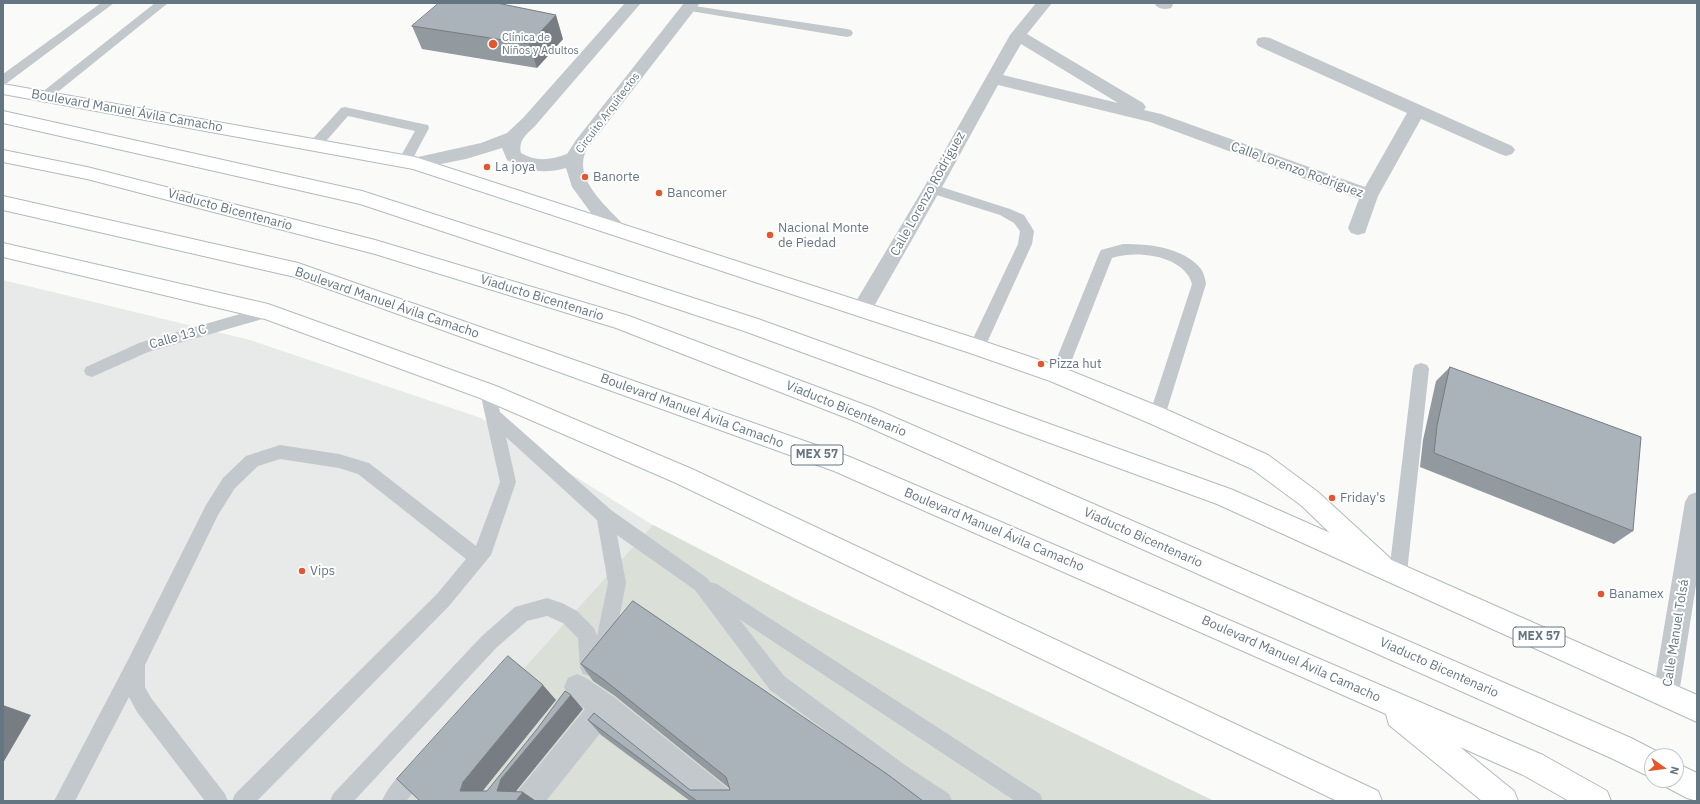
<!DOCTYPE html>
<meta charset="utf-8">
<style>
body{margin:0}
#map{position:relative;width:1700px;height:804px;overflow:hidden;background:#fafaf8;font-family:"IBM Plex Sans",sans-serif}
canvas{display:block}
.frame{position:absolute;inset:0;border:4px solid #657683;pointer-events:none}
.north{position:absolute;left:1644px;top:748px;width:40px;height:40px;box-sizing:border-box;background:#fff;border:1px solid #c1c8cd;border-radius:50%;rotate:104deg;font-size:11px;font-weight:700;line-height:16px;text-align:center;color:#657683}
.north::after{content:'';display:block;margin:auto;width:14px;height:18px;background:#e4572e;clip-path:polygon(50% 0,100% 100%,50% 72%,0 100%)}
</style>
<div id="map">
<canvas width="1700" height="804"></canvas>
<div class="frame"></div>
<div class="north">N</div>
</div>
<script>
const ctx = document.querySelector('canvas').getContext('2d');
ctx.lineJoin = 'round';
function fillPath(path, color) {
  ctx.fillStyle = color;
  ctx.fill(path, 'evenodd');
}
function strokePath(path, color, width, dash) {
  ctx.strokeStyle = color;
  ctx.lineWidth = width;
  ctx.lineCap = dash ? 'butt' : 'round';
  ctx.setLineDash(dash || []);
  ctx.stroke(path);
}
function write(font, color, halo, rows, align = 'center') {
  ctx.font = font + ' "IBM Plex Sans",sans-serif';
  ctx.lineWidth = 4;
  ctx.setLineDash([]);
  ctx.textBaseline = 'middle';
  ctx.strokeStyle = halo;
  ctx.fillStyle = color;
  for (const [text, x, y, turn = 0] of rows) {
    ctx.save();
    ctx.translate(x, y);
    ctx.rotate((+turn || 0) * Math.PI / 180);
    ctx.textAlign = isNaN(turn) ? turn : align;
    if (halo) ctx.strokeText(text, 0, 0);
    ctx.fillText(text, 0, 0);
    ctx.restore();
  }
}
fillPath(new Path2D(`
 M3 280 250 340 481 418 653 525 796 599 1214 801H3Z`), '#e8e9e9');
fillPath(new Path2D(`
 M653 525 796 599 1214 801H405Z`), '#dadfd7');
const primary = new Path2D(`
 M3 84 415 157 977 339 1066 369 1165 409 1268 455 1318 492 1390 558 1393 566 1390 574 1381 577 1372 574 1302 506 1252 469 1149 423 1050 381 970 353 413 169 3 94Z
 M3 243 268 304 496 386 692 469 1378 791 1382 801H1337L676 483 480 398 265 319 3 257Z`);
const trunk = new Path2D(`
 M3 111 362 191 758 319 1233 490 1697 695V722L1217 504 744 331 360 204 3 123Z
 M3 196 298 263 850 457 1543 755 1607 791 1611 801H1569L1523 775 1460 747 1514 791 1518 801H1482L1389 725 1386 714 834 471 295 277 3 210Z`);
const motorway = new Path2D(`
 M3 150 87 167 375 240 629 316 873 408 1631 738 1662 754 1663 756H1652V778L1611 758 857 422 616 328 375 254 87 179 3 162Z
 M1676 763 1697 773V801L1687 798 1666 787 1663 780H1676Z`);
strokePath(primary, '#b5babe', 2);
strokePath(trunk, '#b4b9bd', 2);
strokePath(motorway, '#b4b9bd', 2);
fillPath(new Path2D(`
 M101 3H114L7 83 3 84V74Z
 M155 3H168L49 99H41L39 96 41 93Z
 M688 5 847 29 851 30 853 33 851 36 847 37 684 10 682 8 684 6Z
 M345 107 423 124 428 125 429 128 410 164 405 166 400 164 398 161 415 131 348 116 320 148 315 149 310 148 309 145 310 142 341 108Z
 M932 184 1010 209 1024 215 1034 231 1032 244 985 347 982 351 977 353 972 351 969 347 1018 244 1020 231 1014 223 1000 215 927 192 925 189 927 186Z
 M1123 244C1149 244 1183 247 1201 269 1204 273 1205 279 1206 284L1165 416 1163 421 1157 423 1151 421 1149 416 1192 284C1184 255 1136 250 1112 258L1064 380 1058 381 1052 380 1050 375 1099 254 1101 250Z
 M268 306 273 308 275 312 273 316 148 352 92 377 86 375 84 371 86 367 139 343Z
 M1421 363 1427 365 1429 369 1407 573 1404 579 1398 581 1392 579 1389 573 1413 369 1415 365Z
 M488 385 494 387 500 412 611 510 707 578 710 582 717 584 1040 794 1043 801H1015L739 619 784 676 905 765 949 794 952 801H924L891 779 770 690 695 590 617 535 626 583 616 634 606 658 599 660 600 667 597 674 590 676 583 674 580 667 578 638 563 623 547 616 527 621 496 648 354 801H330L333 794 482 636 515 607 547 598 562 603 577 611 594 628 597 636 608 583 597 520 506 437 516 482 491 555 449 606 257 801H232L235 794 437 594 466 559 358 474 339 468 280 459 258 466 235 488 218 515 145 665V687L151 698 225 794 228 801H205L137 712 129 697 75 801H54L128 660 206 505 223 478 246 456 280 445 339 454 369 463 476 546 500 482 480 392 482 387Z
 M418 761 425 764 428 771 425 778 406 801H382C387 788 405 766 418 761Z`), '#c3c8cc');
fillPath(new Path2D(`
 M577 674 586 678 614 697 731 791 735 801H699L606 726 546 801H514L518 791 585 709 568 696 564 687 568 678Z`), '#c3c8cc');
fillPath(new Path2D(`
 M1036 3H1052L1027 34 1143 103 1146 107 1144 110 1161 114 1365 187 1407 113 1258 46 1256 42 1258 38 1264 37 1270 38 1512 146 1515 150 1512 154 1506 156 1500 154 1421 119 1378 196 1365 233 1358 235 1351 233 1348 228 1359 199 1150 122 998 85 941 189 869 315 862 317 855 315 852 309 855 303 923 189 1010 35ZM1021 44 1118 103 1003 75Z
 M1154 3H1171L1173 5 1171 8C1163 10 1158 9 1154 3Z
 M1697 492V579L1679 694 1675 703 1666 707 1657 703 1653 694 1685 502 1689 495Z`), '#c3c8cc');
fillPath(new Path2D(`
 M625 3H641L535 126C527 134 518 140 521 153 536 162 551 160 567 154L576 140 684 3H700L594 140C591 144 587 148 585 153 575 180 605 205 621 222L624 227 621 232 614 234 607 232 594 217 572 187 566 168C544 174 526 172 507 160L502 148 466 159 415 169 409 167 406 163 409 159 481 143 507 133 523 118Z`), '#c3c8cc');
fillPath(primary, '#fff');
fillPath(trunk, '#fff');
fillPath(motorway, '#fff');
fillPath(new Path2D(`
 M412 26 563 39 537 68 422 49Z
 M1450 367 1633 531 1614 544 1420 467 1423 440 1436 381Z
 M581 664 923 801H690L601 735 588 720 690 790H730L729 788 615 696 593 681Z`), '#929a9f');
fillPath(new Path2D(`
 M556 15 563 39 537 68 529 44Z
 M543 685 556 700 481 793 460 791 463 782Z
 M571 695 583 709 517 790 513 801 497 791 501 779Z
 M3 705 31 715 3 763Z
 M523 792 536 801H516Z`), '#777d82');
const building = new Path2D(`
 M439 3H497L556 15 529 44 412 26Z
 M1450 367 1641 437 1633 531 1434 453 1437 426Z
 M633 601 887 774 923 801H697L588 720 594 713 690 790H730L726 777 603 679 581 664Z
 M508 656 543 685 463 782 460 791H487L537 729 565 691 571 695 501 779 497 791 523 792 516 801H420L397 779Z`);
fillPath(building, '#aab3b9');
strokePath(building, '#777d82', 1);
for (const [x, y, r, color] of [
 [493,44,5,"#e4572e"],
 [487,167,4,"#e4572e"],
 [585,177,4,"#e4572e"],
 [659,193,4,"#e4572e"],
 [770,235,4,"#e4572e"],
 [1041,364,4,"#e4572e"],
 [1332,498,4,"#e4572e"],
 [302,571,4,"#e4572e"],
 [1601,594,4,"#e4572e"]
]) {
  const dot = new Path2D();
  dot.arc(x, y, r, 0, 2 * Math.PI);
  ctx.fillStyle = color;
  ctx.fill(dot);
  strokePath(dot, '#fff', 1.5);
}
write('11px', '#657683', '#fff', [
 ["Clínica de",502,38],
 ["Niños y Adultos",502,51]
], 'left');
write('11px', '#657683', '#fff', [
 ["Circuito Arquitectos",608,113,-53]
]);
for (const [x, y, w] of [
 [817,455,52],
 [1539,637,52]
]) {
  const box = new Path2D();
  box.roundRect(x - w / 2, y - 10, w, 20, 3);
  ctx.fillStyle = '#fff';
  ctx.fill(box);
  strokePath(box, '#657683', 1);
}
write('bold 12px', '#657683', null, [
 ["MEX 57",817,455],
 ["MEX 57",1539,637]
]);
write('13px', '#657683', '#fff', [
 ["Boulevard Manuel Ávila Camacho",127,111,10],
 ["Calle Lorenzo Rodríguez",1297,170,20],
 ["Calle Lorenzo Rodríguez",928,194,-61],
 ["Viaducto Bicentenario",230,210,15],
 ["Viaducto Bicentenario",542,298,17],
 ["Boulevard Manuel Ávila Camacho",387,303,19],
 ["Calle 13 C",178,337,-16],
 ["Viaducto Bicentenario",846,409,22],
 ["Boulevard Manuel Ávila Camacho",692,411,20],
 ["Boulevard Manuel Ávila Camacho",994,530,23],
 ["Viaducto Bicentenario",1143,538,24],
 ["Calle Manuel Tolsá",1676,633,-81],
 ["Boulevard Manuel Ávila Camacho",1291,659,24],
 ["Viaducto Bicentenario",1439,668,24]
]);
write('13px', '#657683', '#fff', [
 ["La joya",495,167],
 ["Banorte",593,177],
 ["Bancomer",667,193],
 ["Nacional Monte",778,228],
 ["de Piedad",778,243],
 ["Pizza hut",1049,364],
 ["Friday's",1340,498],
 ["Vips",310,571],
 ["Banamex",1609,594]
], 'left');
</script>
